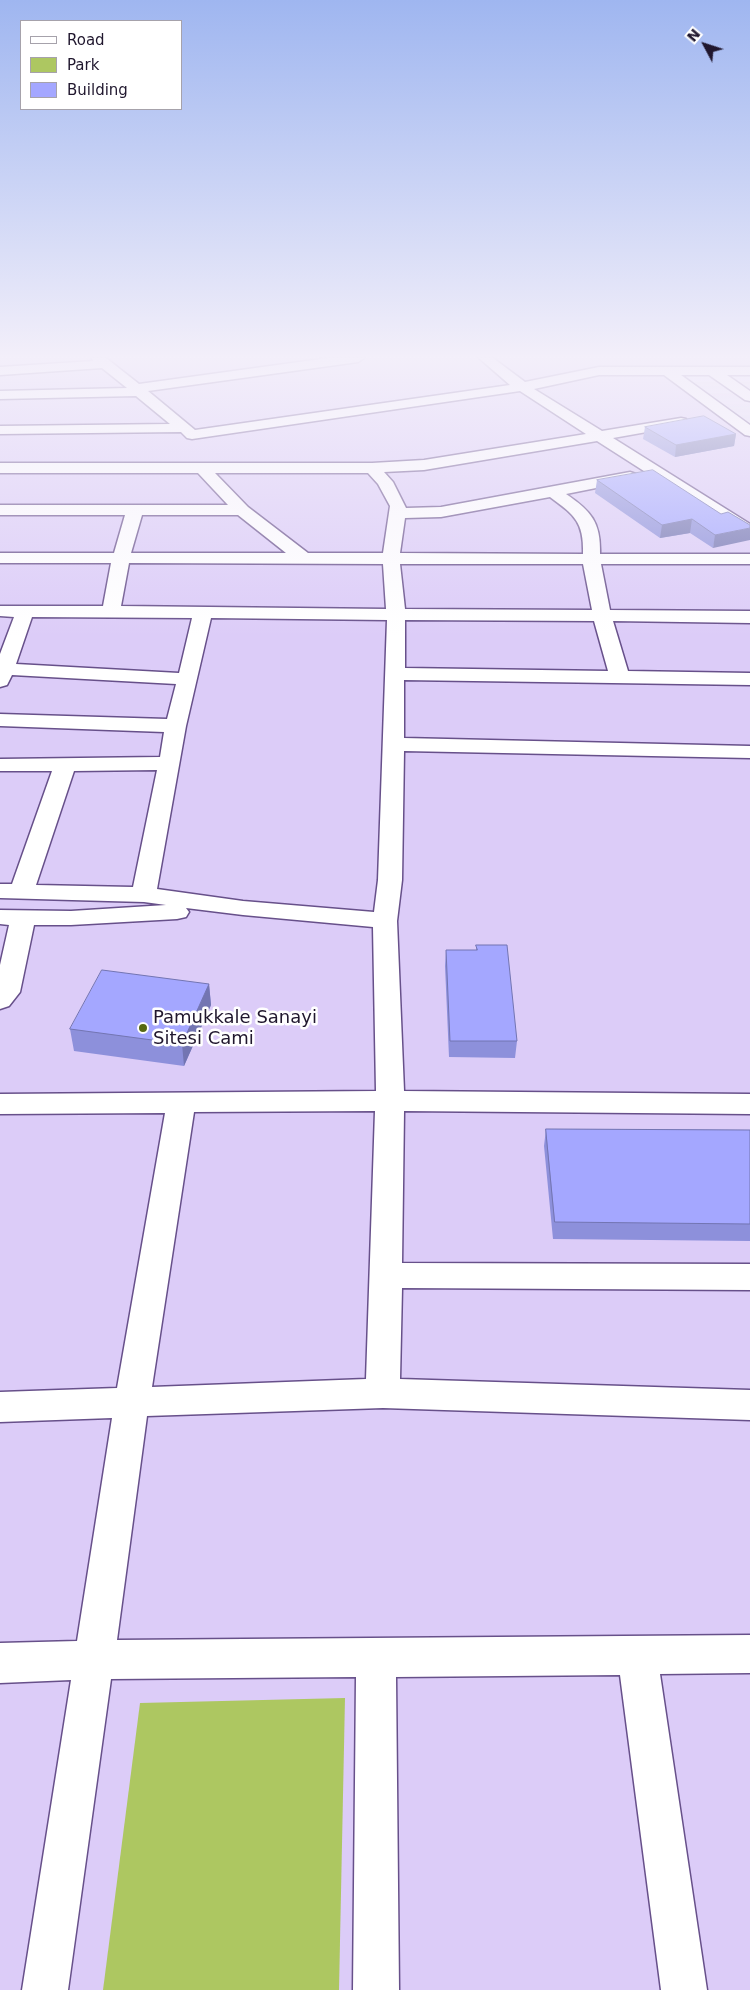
<!DOCTYPE html>
<style>
body{margin:0}
#map{position:relative;width:750px;height:1990px;overflow:hidden;background:#e4dbf5;font-family:"DejaVu Sans",sans-serif}
canvas{display:block}
.legend{position:absolute;left:20px;top:20px;width:162px;height:90px;box-sizing:border-box;background:#fff;border:1px solid #a6a2ab;margin:0;padding:6px 9px;list-style:none;font-size:15px;color:#20172e}
.legend li{display:flex;align-items:center;gap:10px;height:25px}
.legend b{width:25px;border:1px solid #a6a2ab}
.north{position:absolute;left:680px;top:20px;width:50px;height:50px;-webkit-text-stroke:4px #fff;paint-order:stroke;rotate:310deg;font-size:14px;font-weight:700;line-height:20px;text-align:center;color:#20172e}
.north::after{content:'';display:block;margin:auto;width:18px;height:22px;background:#20172e;clip-path:polygon(50% 0,100% 100%,50% 72%,0 100%)}
</style>
<div id="map">
<canvas width="750" height="1990"></canvas>
<ul class="legend">
<li><b style="height:6px;background:#fff"></b>Road</li>
<li><b style="height:14px;background:#adc761"></b>Park</li>
<li><b style="height:14px;background:#a4a7ff"></b>Building</li>
</ul>
<div class="north">N</div>
</div>
<script>
const ctx = document.querySelector('canvas').getContext('2d');
ctx.lineJoin = 'round';
function fillPath(path, color) {
  ctx.fillStyle = color;
  ctx.fill(path, 'evenodd');
}
function strokePath(path, color, width, dash) {
  ctx.strokeStyle = color;
  ctx.lineWidth = width;
  ctx.lineCap = dash ? 'butt' : 'round';
  ctx.setLineDash(dash || []);
  ctx.stroke(path);
}
function write(font, color, halo, rows, align = 'center') {
  ctx.font = font + ' "DejaVu Sans",sans-serif';
  ctx.lineWidth = 5;
  ctx.setLineDash([]);
  ctx.textBaseline = 'middle';
  ctx.strokeStyle = halo;
  ctx.fillStyle = color;
  for (const [text, x, y, turn = 0] of rows) {
    ctx.save();
    ctx.translate(x, y);
    ctx.rotate((+turn || 0) * Math.PI / 180);
    ctx.textAlign = isNaN(turn) ? turn : align;
    if (halo) ctx.strokeText(text, 0, 0);
    ctx.fillText(text, 0, 0);
    ctx.restore();
  }
}
fillPath(new Path2D(`
 M0 358H750V371L667 370 750 426V1990H0Z`), '#dcccf8');
fillPath(new Path2D(`
 M345 1698 339 1990H103L140 1703Z`), '#adc761');
const minor = new Path2D(`
 M92 358H106L139 384 328 358H364L358 362 148 391 195 430 510 385 479 358H493L525 382 599 367H750V375H727L750 391V401L745 400 709 375H681L750 425V436L745 435 664 375H599L534 389 602 431 681 418 686 419 688 422 686 425 613 438 750 524V536L744 535 597 441 424 470 384 472 393 482 406 508 441 507 630 472 636 474 638 477 636 480 566 494C591 511 601 522 600 554H750V564H601L610 610 750 611V623L613 621 628 671 750 673V685L404 680V738L750 746V758L404 751 402 880 397 921 404 1091 750 1094V1114L404 1111 402 1263 750 1264V1290L402 1288 400 1379 750 1390V1420L383 1408 147 1416 117 1640 750 1635V1673L660 1674 707 1990H661L620 1675 396 1677 399 1990H353L356 1677 111 1679 68 1990H22L71 1680 0 1683V1643L77 1641 112 1418 0 1422V1392L117 1388 165 1113 0 1114V1094L376 1091 373 927 243 915 186 908 189 912 186 917 177 919 71 925H34L20 992 9 1006 0 1009V965L9 925 0 924V910L71 911 166 905 144 902 0 898V884H12L52 771H0V759L160 757 164 732 0 726V714L167 719 176 684 12 675 7 685 0 687V654L14 617 0 616V606H103L111 563H0V553H114L125 515H0V505H228L198 473H0V463H372L424 460 586 434 520 391 192 439 187 438 181 432 0 434V426L170 424 136 396 0 399V391L127 388 102 368 0 375V367L93 361ZM215 473H368L378 484 390 506 383 553H308L248 507ZM550 497C574 515 584 521 583 554L400 553 405 518 441 517ZM142 515H238L286 553H131ZM129 563 383 564 386 609 121 606ZM400 564H583L592 610 405 609ZM32 617 192 618 179 673 16 664ZM211 618 387 620 378 880 374 912 243 901 157 889 186 726ZM405 620 594 621 608 671 405 668ZM157 770 133 887 36 885 74 771ZM375 1111 366 1379 152 1387 194 1112Z`);
strokePath(minor, '#67508a', 3);
fillPath(minor, '#fff');
fillPath(new Path2D(`
 M645 427 736 434 734 446 675 457 643 439Z
 M597 480 721 514 713 548 690 533 660 538 595 493Z
 M476 945 517 1041 515 1058 449 1057 445 966 446 950H476Z
 M209 984 211 1005 184 1066 74 1051 70 1029Z
 M546 1129 750 1130V1241L553 1239 544 1146Z`), '#8d90db');
fillPath(new Path2D(`
 M736 434 734 446 675 457 676 445Z
 M692 519 690 533 660 538 662 525Z
 M750 528V540L713 548 715 535Z
 M209 984 211 1005 184 1066 182 1044Z`), '#7375b2');
const building = new Path2D(`
 M704 416 736 434 676 445 645 427Z
 M653 470 721 514 728 512 750 525V528L715 535 692 519 662 525 597 480Z
 M476 945H507L517 1041H450L446 950H477Z
 M102 970 209 984 182 1044 70 1029Z
 M546 1129 750 1130V1224L555 1222Z`);
fillPath(building, '#a4a7ff');
strokePath(building, '#7375b2', 1);
const sky = ctx.createLinearGradient(0, 0, 0, 637);
sky.addColorStop(0, '#9fb6f0');
sky.addColorStop(0.56, '#f3effa');
sky.addColorStop(1, '#f3effa00');
ctx.fillStyle = sky;
ctx.fillRect(0, 0, 750, 637);
for (const [x, y, r, color] of [
 [143,1028,5,"#566813"]
]) {
  const dot = new Path2D();
  dot.arc(x, y, r, 0, 2 * Math.PI);
  ctx.fillStyle = color;
  ctx.fill(dot);
  strokePath(dot, '#fff', 2);
}
write('18px', '#20172e', '#fff', [
 ["Pamukkale Sanayi",153,1018],
 ["Sitesi Cami",153,1039]
], 'left');
</script>
